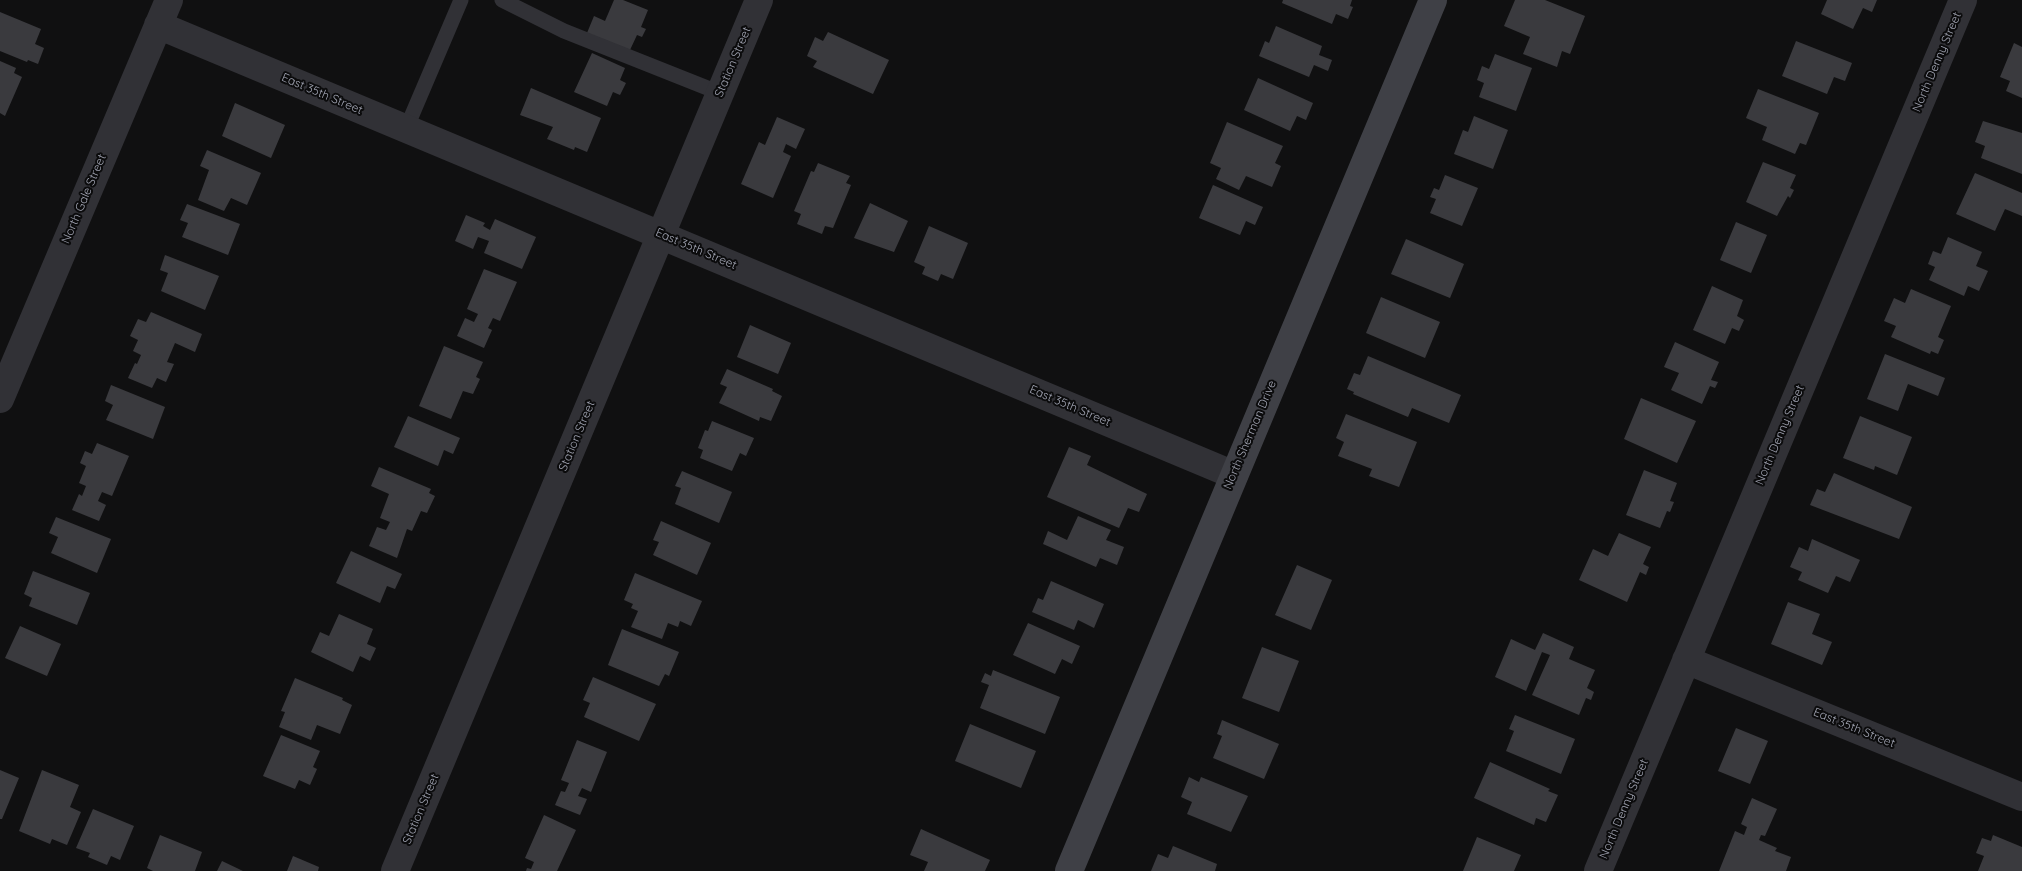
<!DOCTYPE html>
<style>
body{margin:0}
canvas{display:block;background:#101011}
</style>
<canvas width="2022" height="871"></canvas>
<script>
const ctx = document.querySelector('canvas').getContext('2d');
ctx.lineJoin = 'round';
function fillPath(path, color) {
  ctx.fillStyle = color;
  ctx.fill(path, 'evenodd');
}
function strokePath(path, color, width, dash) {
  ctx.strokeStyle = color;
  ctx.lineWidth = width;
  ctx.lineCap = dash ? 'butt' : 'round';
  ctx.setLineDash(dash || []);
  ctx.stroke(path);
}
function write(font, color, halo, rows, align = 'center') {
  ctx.font = font + ' Quicksand,sans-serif';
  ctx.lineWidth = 4;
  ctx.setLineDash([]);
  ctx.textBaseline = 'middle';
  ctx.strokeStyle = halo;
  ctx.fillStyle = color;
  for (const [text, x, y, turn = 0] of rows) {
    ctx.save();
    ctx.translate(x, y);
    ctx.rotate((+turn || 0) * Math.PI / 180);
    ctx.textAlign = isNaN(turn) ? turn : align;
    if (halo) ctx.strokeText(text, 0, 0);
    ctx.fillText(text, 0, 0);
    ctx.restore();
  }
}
fillPath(new Path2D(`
 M614 0H623L648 10 641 27 646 29 642 37 637 35 630 50 587 33 594 16 605 21Z
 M1283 0H1352L1350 6 1353 7 1348 19 1336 14 1332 24 1282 3Z
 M1515 0H1545L1585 16 1570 54 1562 51 1557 67 1523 54 1530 37 1504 26Z
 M1827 0H1877L1872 12 1863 8 1853 29 1821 14Z
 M0 12 41 29 35 44 44 48 38 64 28 60 27 62 0 51Z
 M1276 26 1322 46 1319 55 1332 60 1328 71 1314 65 1309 77 1259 56 1265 41 1269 43Z
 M828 32 889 60 873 94 813 67 817 61 807 56 815 37 823 41Z
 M1796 41 1852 63 1845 81 1834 77 1827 94 1782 76Z
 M2014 43 2022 47V98L2006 91 2010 81 2000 77Z
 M592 53 625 68 620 80 626 83 620 95 613 92 607 106 574 92Z
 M1495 54 1532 68 1516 111 1479 97 1484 83 1477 80 1482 66 1489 69Z
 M0 61 16 68 14 73 22 77 5 116 0 113Z
 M1258 78 1313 103 1306 120 1297 116 1290 131 1244 110Z
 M531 88 601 118 587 152 575 147 574 150 547 139 553 127 520 115Z
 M1758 89 1819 113 1806 145 1800 143 1795 154 1762 140 1767 127 1746 118Z
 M235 103 285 125 271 158 222 136Z
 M1474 116 1508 130 1493 169 1454 154 1463 130 1468 132Z
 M777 117 805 129 796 149 786 144 783 152 791 156 773 198 741 184 759 142 765 145Z
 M1983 121 2022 133V174L1981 158 1985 146 1975 142Z
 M1227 122 1283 146 1275 163 1281 166 1272 187 1246 176 1239 190 1216 179 1221 168 1210 163Z
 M207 150 261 173 247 205 231 198 224 211 198 200 209 170 200 166Z
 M1763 162 1796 175 1790 188 1794 190 1790 198 1788 196 1777 216 1746 202Z
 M818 163 850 176 846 183 851 185 833 228 825 226 822 234 797 224 801 214 794 211 811 171 814 172Z
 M1975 173 2022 193V216L2005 209 1995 231 1956 214Z
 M1445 175 1478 188 1462 226 1430 213 1436 199 1430 197 1434 188 1439 190Z
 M1213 185 1263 207 1255 225 1246 221 1240 235 1199 218Z
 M870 203 908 221 894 252 854 238Z
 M187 204 240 224 228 255 182 237 188 223 180 220Z
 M466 215 485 223 483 226 490 230 495 219 536 237 522 269 484 253 489 241 478 237 473 249 455 241Z
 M1736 222 1767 235 1751 273 1720 260Z
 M929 226 968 243 953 279 941 274 938 281 922 274 925 267 914 262Z
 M1948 237 1982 252 1976 266 1988 271 1979 291 1968 286 1964 296 1929 280 1935 267 1928 264 1933 251 1941 254Z
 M1406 239 1464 264 1450 298 1391 274Z
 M165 255 219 276 205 310 161 291 168 273 160 270Z
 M484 269 517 282 500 321 493 318 488 328 492 330 484 348 457 336 465 318 474 322 478 314 467 309Z
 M1712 286 1743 300 1737 316 1744 320 1739 331 1732 328 1725 344 1693 330Z
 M1911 289 1951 306 1938 337 1944 340 1938 354 1931 351 1930 354 1891 337 1896 326 1884 321 1894 298 1905 303Z
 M1381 297 1440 322 1425 358 1366 333Z
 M151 312 202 334 195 352 175 343 167 362 174 364 166 382 157 378 152 388 128 378 135 363 137 364 141 355 133 351 138 340 130 336 138 319 146 322Z
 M750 325 791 343 778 374 737 357Z
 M1675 342 1719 362 1711 380 1718 382 1715 388 1710 386 1702 404 1671 390 1679 373 1664 367Z
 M444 346 483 362 476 377 480 379 473 394 463 391 451 419 419 406Z
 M1885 354 1945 378 1938 396 1908 384 1898 411 1867 399Z
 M1368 356 1461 395 1449 423 1412 408 1408 417 1353 394 1354 392 1347 389 1354 373 1360 375Z
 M727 369 773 389 772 391 782 396 771 421 760 417 759 421 719 403 727 387 720 384Z
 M111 385 165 407 153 439 106 420 113 405 105 401Z
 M1641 398 1696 421 1677 463 1624 439Z
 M1346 414 1417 442 1399 487 1369 476 1372 469 1338 456 1344 442 1336 438Z
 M408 416 460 438 453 454 444 450 438 466 394 447Z
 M1860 416 1912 437 1897 475 1875 466 1874 470 1843 458Z
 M712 421 754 438 746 456 740 453 732 471 700 458 703 450 698 448 705 430 708 431Z
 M97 443 129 456 112 496 102 492 98 501 106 505 99 521 72 510 79 494 82 496 86 486 79 483 86 466 80 463 85 451 92 454Z
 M1069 447 1091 456 1087 465 1147 494 1139 512 1128 508 1119 528 1047 497Z
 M379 467 431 489 429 493 435 496 427 513 421 511 412 531 407 529 397 558 369 546 377 527 386 530 390 522 380 518 389 494 371 486Z
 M1644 470 1677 483 1670 501 1674 502 1670 512 1667 511 1660 528 1626 515Z
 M682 471 732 492 719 523 675 504 681 488 675 486Z
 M1834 473 1912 507 1899 539 1810 505 1817 489 1825 492Z
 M1078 516 1111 530 1106 540 1124 547 1117 565 1100 558 1096 567 1043 544 1048 531 1067 540Z
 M56 517 111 539 97 573 51 553 58 537 49 533Z
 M661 521 711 543 697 575 653 555 659 542 653 540Z
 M1619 533 1651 547 1643 564 1649 567 1646 575 1640 572 1627 602 1579 580 1593 549 1608 556Z
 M1812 539 1860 560 1850 582 1836 576 1828 593 1798 580 1802 572 1790 567 1799 547 1808 551Z
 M351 551 402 574 395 589 387 586 380 603 336 583Z
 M1297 565 1332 580 1311 630 1275 615Z
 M33 571 90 593 77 625 29 606 32 598 24 594Z
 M635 573 702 601 691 626 680 621 678 627 668 623 662 639 631 627 638 611 631 608 633 604 624 600Z
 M1051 581 1104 604 1094 628 1078 620 1074 630 1032 612 1038 598 1043 600Z
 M1788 602 1820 614 1812 634 1832 642 1822 665 1771 644Z
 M339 614 373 629 367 644 376 648 370 661 360 656 353 672 311 652 320 632 329 636Z
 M1028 623 1080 646 1072 664 1062 659 1055 674 1013 655Z
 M20 626 61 644 47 676 5 658Z
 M622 629 679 652 669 676 665 674 659 686 608 665Z
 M1543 633 1574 647 1569 659 1595 670 1587 688 1594 692 1591 700 1586 698 1579 715 1532 695 1550 655 1542 652 1526 691 1495 677 1511 639 1535 650Z
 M1262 647 1299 661 1279 712 1242 698Z
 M993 670 1060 697 1045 734 980 708 989 685 981 682 985 673 991 676Z
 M593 677 656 704 639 741 584 717 590 703 583 700Z
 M295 678 343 698 342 700 352 705 340 734 317 725 311 740 279 727 285 712 281 711Z
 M1515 715 1575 739 1561 774 1506 751 1514 731 1509 729Z
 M1222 720 1279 744 1264 779 1213 758 1222 736 1217 734Z
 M970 724 1036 751 1021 788 955 761Z
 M1736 728 1768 741 1750 784 1718 771Z
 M281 735 320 751 313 767 317 769 310 785 299 780 295 789 263 776Z
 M577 740 607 752 591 792 582 788 578 796 587 799 580 815 555 805 561 791 565 792 569 783 561 780Z
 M1490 762 1550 789 1548 791 1558 795 1546 822 1536 818 1534 825 1474 798Z
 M0 770 19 778 2 819H0Z
 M42 770 79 785 70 807 81 812 67 845 52 839 50 844 19 831Z
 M1189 777 1199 782 1201 777 1248 796 1231 832 1187 814 1192 802 1181 797Z
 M1752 798 1777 809 1765 836 1761 835 1759 840 1777 848 1775 851 1791 857 1786 871H1719L1735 831 1744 835 1747 827 1741 824Z
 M93 809 134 826 120 860 111 856 107 865 88 857 90 853 76 848Z
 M544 815 576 830 557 871H526L527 868 531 869 534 862 525 858Z
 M921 829 990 860 985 871H924L928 862 910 855Z
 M160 835 202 852 195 871H153L147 868Z
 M1993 835 2022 847V871H1978L1984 856 1976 853 1982 838 1991 841Z
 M1477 837 1521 855 1514 871H1463Z
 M1173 846 1217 864 1215 871H1151L1158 854 1168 858Z
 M293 856 319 867 318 871H287Z
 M222 861 243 871H217Z`), '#3a3a3e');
strokePath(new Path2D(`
 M502 0 564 31 720 93
 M406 129 461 0`), '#313136', 15);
strokePath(new Path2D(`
 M158 25 1234 475
 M0 399 169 0
 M1686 660 2022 797
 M395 871 759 0
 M1598 871 1963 0`), '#313136', 28);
strokePath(new Path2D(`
 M1069 871 1433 0`), '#3f4046', 28);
write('12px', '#a1a4b2', '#0b0b0c', [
 ["Station Street",733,62,-67],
 ["North Denny Street",1937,62,-67],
 ["East 35th Street",322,94,23],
 ["North Gale Street",84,199,-67],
 ["East 35th Street",696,249,23],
 ["East 35th Street",1070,406,23],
 ["North Sherman Drive",1250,435,-67],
 ["North Denny Street",1780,435,-67],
 ["Station Street",577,436,-67],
 ["East 35th Street",1854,728,22],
 ["Station Street",421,809,-67],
 ["North Denny Street",1624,809,-67]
]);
</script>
